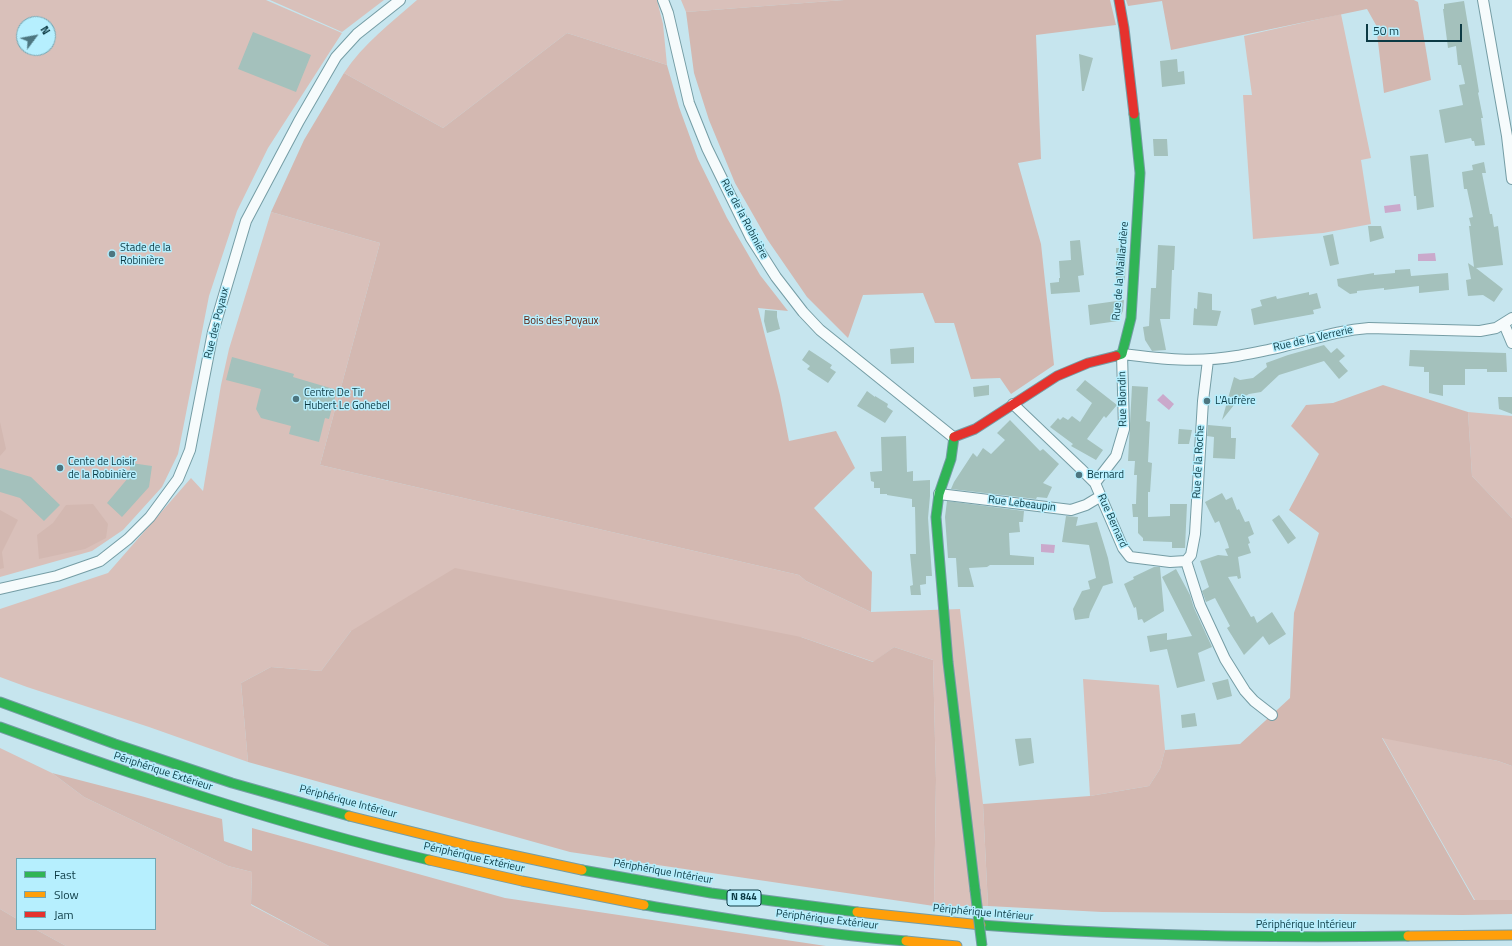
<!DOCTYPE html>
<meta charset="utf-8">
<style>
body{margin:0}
#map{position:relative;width:1512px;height:946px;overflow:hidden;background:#c6e5ee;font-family:"Titillium Web",sans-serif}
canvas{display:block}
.legend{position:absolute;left:16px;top:858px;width:140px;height:72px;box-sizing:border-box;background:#b6effe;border:1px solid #72a7b4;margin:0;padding:5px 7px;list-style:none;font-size:12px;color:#0c3a44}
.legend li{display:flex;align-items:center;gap:8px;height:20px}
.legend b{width:20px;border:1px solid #72a7b4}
.north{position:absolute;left:16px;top:16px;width:40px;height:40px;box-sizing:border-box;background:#b6effe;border:1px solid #72a7b4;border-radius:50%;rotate:58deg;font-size:11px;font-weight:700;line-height:16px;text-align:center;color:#0c3a44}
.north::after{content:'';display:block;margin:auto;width:14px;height:18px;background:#4d7680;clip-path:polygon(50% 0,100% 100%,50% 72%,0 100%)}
.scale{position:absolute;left:1366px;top:24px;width:96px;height:18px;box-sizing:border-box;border:2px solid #0c3a44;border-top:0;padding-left:5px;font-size:12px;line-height:14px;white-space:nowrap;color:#0c3a44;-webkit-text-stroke:3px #b6effe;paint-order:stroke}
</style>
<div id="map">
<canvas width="1512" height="946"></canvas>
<ul class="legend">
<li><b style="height:5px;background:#30b455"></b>Fast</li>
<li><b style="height:5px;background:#ff9f0a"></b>Slow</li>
<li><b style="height:5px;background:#e5322d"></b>Jam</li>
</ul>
<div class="north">N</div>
<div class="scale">50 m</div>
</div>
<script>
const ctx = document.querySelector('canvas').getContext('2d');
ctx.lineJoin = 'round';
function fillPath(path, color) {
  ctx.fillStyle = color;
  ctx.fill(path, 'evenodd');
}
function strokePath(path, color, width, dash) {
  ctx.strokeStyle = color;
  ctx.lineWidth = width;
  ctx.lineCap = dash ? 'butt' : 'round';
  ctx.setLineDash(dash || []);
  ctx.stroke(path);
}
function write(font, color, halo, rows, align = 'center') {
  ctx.font = font + ' "Titillium Web",sans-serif';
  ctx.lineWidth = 3;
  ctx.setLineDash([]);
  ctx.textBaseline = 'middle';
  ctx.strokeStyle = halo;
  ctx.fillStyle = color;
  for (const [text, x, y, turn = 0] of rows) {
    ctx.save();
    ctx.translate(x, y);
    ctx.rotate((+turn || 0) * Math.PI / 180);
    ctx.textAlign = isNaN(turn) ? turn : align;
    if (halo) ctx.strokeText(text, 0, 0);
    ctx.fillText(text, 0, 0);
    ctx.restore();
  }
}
fillPath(new Path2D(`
 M0 0H266L342 33 268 148 237 211 209 296 178 454 162 487 123 530 92 551 0 577ZM24 24H48V48H24Z
 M270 0H384L342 32Z
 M417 0H657L663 24 667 65 567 33 443 128 344 73C363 44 391 23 417 0Z
 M681 0H844L686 12Z
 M1341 14 1371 158 1361 160 1371 224 1323 233 1253 239 1243 95H1252L1244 36Z
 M271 212 380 243 320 465 799 575 806 581 871 612 960 609 983 804 988 906H934L936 780 933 660 894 647 874 662 801 637 351 631 321 671 271 667 241 683 248 762 149 727 27 687 0 677V609L108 573 191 478 203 491 221 385 229 349Z
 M1468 412 1512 416V518L1472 476Z
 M1083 679 1159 685 1165 750 1160 769 1149 786 1090 796Z
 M1382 737 1498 761 1512 766V900H1475Z
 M0 748 52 773 84 797 228 866 252 872 251 905 329 946H66L35 929H155V859H17V919L0 909Z`), '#d9c0ba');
fillPath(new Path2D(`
 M844 0H1110L1116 25 1036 35 1041 159 1018 163 1041 244 1054 365 1011 394 1000 378 971 379 954 323H935L923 293 863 295 848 338 807 297 767 239 735 183 709 120 694 73 686 12Z
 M1126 0H1414L1418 2 1431 80 1384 93 1376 25 1367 9 1171 50 1162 1 1128 6Z
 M567 33 667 65 679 107 698 159 727 218 760 275 788 311 758 308 780 395 789 441 836 431 855 468 814 508 872 572 871 612 806 581 799 575 320 465 380 243 271 212 304 140 344 73 443 128Z
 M1383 385 1468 412 1472 476 1512 518V766L1498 761 1382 738 1474 900H1512V914L1463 915 1102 912 988 906 983 804 1090 796 1149 786 1160 769 1165 750 1240 744 1290 698 1294 613 1319 533 1289 510 1319 454 1291 426 1306 405 1333 403Z
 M0 422 6 449 0 456Z
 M93 504 108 524 106 538 85 549 39 559 37 535 53 523 66 505Z
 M0 510 18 520 2 552 4 568 0 569Z
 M455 568 801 637 873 662 894 647 933 660 936 780 934 906 570 852 248 762 241 683 271 667 321 671 351 631Z
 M52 773 141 796 222 819 224 841 252 851V828L505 898 826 946H329L251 904 252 872 228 866 84 797Z
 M0 909 17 919V929H35L66 946H0Z`), '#d3b8b1');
fillPath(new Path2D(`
 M1400 204 1401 211 1385 213 1384 206Z
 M1435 253 1436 261H1418V254Z
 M1163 394 1174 404 1169 410 1157 400Z
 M1041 544 1055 545 1054 553 1041 552Z`), '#caa9cb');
fillPath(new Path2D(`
 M1464 1 1479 92 1478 93 1483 118H1481L1485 145 1475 146 1474 141H1472L1471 138 1445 143 1439 110 1463 105 1459 85 1465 84 1461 65H1458L1456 46 1448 48 1443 9H1444V4Z
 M253 32 311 55 296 92 238 69Z
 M1079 54 1093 58 1084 91H1082Z
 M1177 59 1178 72 1184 71 1185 84 1162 87 1160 61Z
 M1153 139H1167L1168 156H1154Z
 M1428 154 1434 207 1417 210 1416 196H1414L1410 156Z
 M1484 162 1486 173H1482L1490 214H1492L1494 227 1498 226 1503 265 1476 268 1503 289 1494 302 1483 295 1468 296 1466 280 1471 279 1468 263 1474 267 1469 226H1471L1469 218 1473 217 1467 189H1464L1462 172 1473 170 1472 165Z
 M1368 226H1381L1384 238 1370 242Z
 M1333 234 1339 264 1330 266 1323 236Z
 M1080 240 1084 275 1078 276 1080 292 1051 294 1050 283 1059 282V278H1060L1059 261 1071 260 1070 241Z
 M1158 245 1175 246 1174 270H1172L1170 319H1160L1166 350 1152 351 1145 340 1143 327 1149 326 1151 288H1156Z
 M1116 248H1126L1125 280 1116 281Z
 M1410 269 1411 276 1448 273 1449 290 1419 293V286L1384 290V288L1357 291V293L1350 294 1338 286 1337 279 1374 273V275L1395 273V270Z
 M1198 292 1212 294V310L1221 311 1217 326 1193 325 1194 308 1197 309Z
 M1309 292V295L1317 293 1321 308 1313 310 1314 314 1254 325 1251 309 1262 306 1260 300 1276 296 1277 299Z
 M1124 300 1123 311 1118 321 1090 325 1088 305Z
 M765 310 777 311V317L780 329 767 333 764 321Z
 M1324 345 1331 353 1337 348 1345 356 1339 361 1348 371 1339 379 1324 361 1279 375 1261 392 1249 394 1238 400 1222 420 1234 377 1240 380 1253 378 1267 367 1266 363 1288 355Z
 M914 347V363L891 364 890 349Z
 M809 350 832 365 830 368 836 372 828 383 807 369 810 366 802 360Z
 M1410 350 1506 353 1507 372H1487V369H1465V385H1443V396L1429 393V372H1424V367L1409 366Z
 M232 357 294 374 293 377 337 390 329 419 325 418 319 442 289 434 291 426 261 418 256 409 261 389 226 380Z
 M1085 380 1117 405 1106 418 1104 416 1087 439 1103 450 1096 460 1071 446 1073 444 1050 427 1058 418 1060 420 1063 417 1068 420 1072 416 1080 422 1092 403 1076 390Z
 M989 385V395L974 397 973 387Z
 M1132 386 1148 387 1146 421 1150 422 1148 462 1152 463 1150 492H1148V517L1170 516V504H1187L1185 548H1172V542L1143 541V538L1138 533V517H1133L1132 504H1136L1137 475H1134L1135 461H1128Z
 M867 391 875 397V396L888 404 887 407 893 411 885 423 857 406Z
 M1498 397H1512V414L1499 409Z
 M1010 420 1040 451 1043 449 1059 464 1043 483 1052 487 1047 498 1037 497 1036 499 951 489 954 482 973 453 977 457 983 448 991 454 1005 440 997 433Z
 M1208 425 1231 427V438H1236L1235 459 1213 458 1214 437 1207 436Z
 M1179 429 1192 430 1189 444H1178Z
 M906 436 907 472 913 471V481L930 480V496L928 518 932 576H926V584L920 585 921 595H911L910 586 913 585 910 554H916L915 507H912V499L887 495V494H880V488H874V482L871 481 870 472 882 471 881 437Z
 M131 463 152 466 149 487 122 517 107 503 128 478Z
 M0 468 31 477 60 505 44 521 20 498 0 492Z
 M1222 493 1226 500 1232 497 1237 510 1239 509 1245 522 1249 521 1254 534 1248 537 1250 543 1248 544 1251 553 1238 557 1241 578 1238 579 1237 576 1228 577 1251 617 1254 616 1257 623 1272 612 1286 634 1269 645 1263 636 1244 655 1227 628 1230 626 1215 598 1206 602 1202 591 1209 587 1200 561 1218 555 1228 556 1225 549 1229 548 1228 544 1219 521 1215 523 1205 502Z
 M947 501 1024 511 1023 522H1019L1020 532 1009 533 1010 555 1034 557V565H990L987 567 969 568 974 587H958L956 558H948L945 517Z
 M1279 515 1296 538 1288 544 1272 520Z
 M1066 516 1078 517 1076 526 1097 522 1108 558 1113 583 1103 586 1090 613 1089 618 1075 620 1073 609 1082 591 1090 589 1088 581 1096 578 1089 545 1062 542Z
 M1154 567H1160L1164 611 1144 623 1142 619 1138 620 1136 607 1134 608 1124 584 1134 579 1133 577Z
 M1176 569 1190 595 1194 608 1212 647 1198 653 1205 681 1177 688 1167 649 1150 652 1147 636 1167 633V640L1192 636 1162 577Z
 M1228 679 1232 696 1217 700 1212 683Z
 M1195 713 1197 726 1182 728 1181 715Z
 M1031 738 1034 763 1019 766 1015 739Z`), '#a4c1bc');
const street = new Path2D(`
 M663 0 668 13 689 103 707 148 751 238 776 277 803 312 820 330 953 437
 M1483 0 1507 136 1512 179
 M1504 324 1512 343
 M1013 404 1080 468 1095 483 1123 548 1130 557 1170 562 1186 561
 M1095 483 1116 456 1124 429 1122 354C1162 359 1197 363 1237 356 1253 353 1270 350 1285 346 1314 339 1339 330 1369 328L1480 331 1496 328 1512 318
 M939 494 1071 510 1086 505 1101 496
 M1186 561 1191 555 1195 534 1203 401 1208 360
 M1186 561 1200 605 1225 659 1245 691 1254 701 1272 715
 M0 589 57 576 100 561 128 539 150 517 178 479 190 450 213 332 246 221 299 121 336 57 357 34 400 0`);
const fast = new Path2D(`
 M1116 356 1122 354 1131 318 1140 173 1134 114
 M954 437 951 459 939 494 936 517 948 662 975 890
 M0 702 115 744 232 783 349 816
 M0 727C141 778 283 826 429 860
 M582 870 711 893 857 912
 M644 905C731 919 818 934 906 941
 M981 925C1123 936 1266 938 1408 936`);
const slow = new Path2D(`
 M349 816 470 846 582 870
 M429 860 522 881 644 905
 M857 912 981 925
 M1408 936 1512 935
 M906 941 957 946`);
const jam = new Path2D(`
 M1119 0 1124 28 1134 114
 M954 437 975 429 1057 376 1088 363 1116 356`);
strokePath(street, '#759da5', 12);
strokePath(fast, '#759da5', 11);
strokePath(slow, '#759da5', 11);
strokePath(jam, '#759da5', 11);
strokePath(street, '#f6fbfc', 10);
strokePath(fast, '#30b455', 9);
strokePath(slow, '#ff9f0a', 9);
strokePath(jam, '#e5322d', 9);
const fastBridge = new Path2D(`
 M975 890 982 946`);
strokePath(fastBridge, '#759da5', 11, []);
strokePath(fastBridge, '#30b455', 9);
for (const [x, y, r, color] of [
 [112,254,4,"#4d7680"],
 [296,399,4,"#4d7680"],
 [1207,401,4,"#4d7680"],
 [60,468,4,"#4d7680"],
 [1079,475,4,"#4d7680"]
]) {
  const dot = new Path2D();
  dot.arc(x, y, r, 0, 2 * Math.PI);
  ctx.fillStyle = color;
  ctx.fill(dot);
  strokePath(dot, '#b6effe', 1.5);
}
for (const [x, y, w] of [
 [744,898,34]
]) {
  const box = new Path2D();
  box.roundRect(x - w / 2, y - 8, w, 16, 3);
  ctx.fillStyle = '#b6effe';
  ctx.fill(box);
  strokePath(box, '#0c3a44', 1);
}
write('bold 10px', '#0c3a44', null, [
 ["N 844",744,898]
]);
write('11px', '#0c3a44', '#b6effe', [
 ["Rue de la Robinière",744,219,62],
 ["Rue de la Maillardière",1121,271,-85],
 ["Rue des Poyaux",217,323,-76],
 ["Rue de la Verrerie",1313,339,-13],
 ["Rue Blondin",1123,399,-91],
 ["Rue de la Roche",1199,462,-87],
 ["Rue Lebeaupin",1022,504,7],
 ["Rue Bernard",1112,521,66],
 ["Périphérique Extérieur",163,772,18],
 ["Périphérique Intérieur",348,802,15],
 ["Périphérique Extérieur",474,858,13],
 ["Périphérique Intérieur",663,872,10],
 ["Périphérique Intérieur",983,913,5],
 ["Périphérique Extérieur",827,920,7],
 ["Périphérique Intérieur",1306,925]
]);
write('11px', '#0c3a44', '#b6effe', [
 ["Stade de la",120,248],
 ["Robinière",120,261],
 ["Centre De Tir",304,393],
 ["Hubert Le Gohebel",304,406],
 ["L'Aufrère",1215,401],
 ["Cente de Loisir",68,462],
 ["de la Robinière",68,475],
 ["Bernard",1087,475]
], 'left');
write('11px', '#5e1c09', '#b6effe', [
 ["Bois des Poyaux",561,321]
]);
</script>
